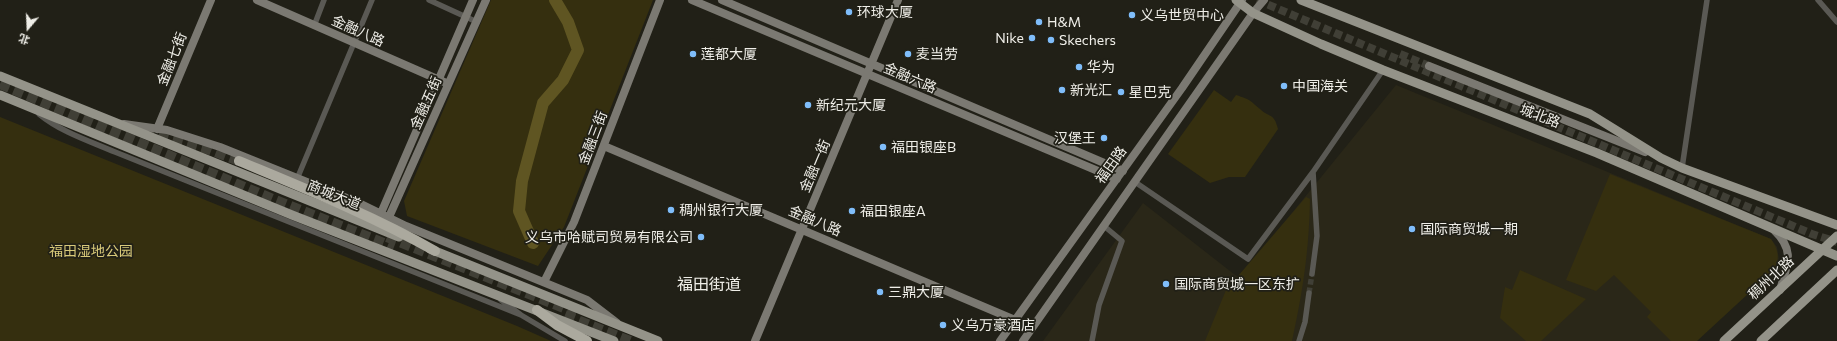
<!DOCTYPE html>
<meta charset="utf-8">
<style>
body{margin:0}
#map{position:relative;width:1837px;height:341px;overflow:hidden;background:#212017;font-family:Commissioner,"Noto Sans SC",sans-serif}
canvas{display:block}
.north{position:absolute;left:8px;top:8px;width:40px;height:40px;-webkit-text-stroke:3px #212017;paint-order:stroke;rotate:199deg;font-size:11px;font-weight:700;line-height:16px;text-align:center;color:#efeee8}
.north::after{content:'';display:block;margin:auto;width:14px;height:18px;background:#efeee8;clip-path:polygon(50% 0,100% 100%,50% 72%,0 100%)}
</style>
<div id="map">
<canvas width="1837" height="341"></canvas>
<div class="north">北</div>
</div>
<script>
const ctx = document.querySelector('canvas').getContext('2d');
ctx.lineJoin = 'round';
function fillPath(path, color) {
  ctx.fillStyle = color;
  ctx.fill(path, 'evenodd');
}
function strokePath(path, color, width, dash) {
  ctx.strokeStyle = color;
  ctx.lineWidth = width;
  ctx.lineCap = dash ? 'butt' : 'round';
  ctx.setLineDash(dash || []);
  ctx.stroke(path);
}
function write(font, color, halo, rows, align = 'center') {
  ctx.font = font + ' Commissioner,"Noto Sans SC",sans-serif';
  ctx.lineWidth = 3.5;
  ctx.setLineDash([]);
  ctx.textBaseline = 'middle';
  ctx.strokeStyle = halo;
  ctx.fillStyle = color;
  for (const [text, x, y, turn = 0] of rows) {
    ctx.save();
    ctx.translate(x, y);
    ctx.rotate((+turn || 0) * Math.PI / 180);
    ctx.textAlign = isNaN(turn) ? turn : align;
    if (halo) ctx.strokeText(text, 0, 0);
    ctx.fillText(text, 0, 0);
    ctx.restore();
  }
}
fillPath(new Path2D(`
 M1396 85 1771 239 1777 247 1779 260 1693 341H1043L1143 203 1239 278Z`), '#2a2718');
fillPath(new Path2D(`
 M491 0H653L564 227 538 266 407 216 404 201Z
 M1214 90 1231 102 1236 95C1251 100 1248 99 1260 109 1269 118 1274 112 1278 129L1245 177H1229L1210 183 1168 154Z
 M0 117 517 326 551 341H0Z
 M1610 174 1771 239C1778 249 1780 257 1775 269L1697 341H1671L1647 317 1651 312 1614 275 1596 291 1566 280Z
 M1306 197 1310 199C1309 251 1303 291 1292 341H1205L1226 290Z
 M1520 270 1586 299 1541 341H1526L1500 318 1505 287 1512 290Z`), '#352f0f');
strokePath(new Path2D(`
 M533 243 519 211 522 181 543 103 563 80 578 50 568 22 555 0`), '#5f5522', 12);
strokePath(new Path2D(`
 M1309 293 1312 274`), '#403f36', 5.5, [5.5, 3]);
strokePath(new Path2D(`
 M1257 0 1812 234 1837 242
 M1400 54 1429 66`), '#403f36', 8, [8, 4]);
strokePath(new Path2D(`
 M0 84 273 199 394 247
 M144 131 204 148 239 161
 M387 237 576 313
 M565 315 630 341`), '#403f36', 10, [10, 5]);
strokePath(new Path2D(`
 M429 0 477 22
 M1818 0 1837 22
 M314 26 324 0
 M39 114C61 132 89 141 115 152L521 315
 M1682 168 1707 0
 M297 179 372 0
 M1135 182 1248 259 1313 172 1383 70
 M1312 274 1317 236 1313 172
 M501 300 521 315 565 341
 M1092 341 1099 305 1122 241 1104 226
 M1299 341 1305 322 1309 293`), '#5a5954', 5.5);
strokePath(new Path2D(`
 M257 0 444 82
 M692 0 1117 179
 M722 0 1123 171
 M1429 66 1645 152
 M124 124 167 130 220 147 359 203 406 226 587 300 617 323
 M157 129 211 0
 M604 146 1015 320
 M381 213 473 0
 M389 217 486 0
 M1774 230C1796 251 1787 265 1780 290
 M544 282 574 222 660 0
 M755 341 898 0
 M1000 341 1182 88 1242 0
 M1023 341 1253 13 1264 0`), '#7b7972', 8);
strokePath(new Path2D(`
 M1236 0 1253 13 1321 44 1383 70 1597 153 1837 256
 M1301 0 1590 114 1661 158 1682 168 1837 225
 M0 76 399 237
 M0 95 292 215 614 341
 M430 249 658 341
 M1724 341 1837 236
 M1761 341 1837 270`), '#949389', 9);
strokePath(new Path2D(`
 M239 161C306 189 371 215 435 251
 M537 310 557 325 587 341`), '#aba99e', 10);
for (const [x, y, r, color] of [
 [849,12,4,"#7fbdfa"],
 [1132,15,4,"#7fbdfa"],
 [1039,22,4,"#7fbdfa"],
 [1032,38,4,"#7fbdfa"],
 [1051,40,4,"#7fbdfa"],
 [693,54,4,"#7fbdfa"],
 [908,54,4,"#7fbdfa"],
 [1079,67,4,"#7fbdfa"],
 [1284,86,4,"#7fbdfa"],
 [1062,90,4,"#7fbdfa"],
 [1121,92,4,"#7fbdfa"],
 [808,105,4,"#7fbdfa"],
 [1104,138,4,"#7fbdfa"],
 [883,147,4,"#7fbdfa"],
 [671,210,4,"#7fbdfa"],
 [852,211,4,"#7fbdfa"],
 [1412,229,4,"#7fbdfa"],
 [701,237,4,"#7fbdfa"],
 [1166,284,4,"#7fbdfa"],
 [880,292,4,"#7fbdfa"],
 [943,325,4,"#7fbdfa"]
]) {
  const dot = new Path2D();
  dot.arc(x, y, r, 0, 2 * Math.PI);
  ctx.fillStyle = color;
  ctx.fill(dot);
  strokePath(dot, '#212017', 1.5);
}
write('14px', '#efeee8', '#212017', [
 ["环球大厦",857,12],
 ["义乌世贸中心",1140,15],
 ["H&M",1047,22],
 ["Nike",1024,38,"right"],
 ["Skechers",1059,40],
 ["莲都大厦",701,54],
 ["麦当劳",916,54],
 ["华为",1087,67],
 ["中国海关",1292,86],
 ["新光汇",1070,90],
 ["星巴克",1129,92],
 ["新纪元大厦",816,105],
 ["汉堡王",1096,138,"right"],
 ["福田银座B",891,147],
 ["稠州银行大厦",679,210],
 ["福田银座A",860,211],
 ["国际商贸城一期",1420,229],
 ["义乌市哈赋司贸易有限公司",693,237,"right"],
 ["国际商贸城一区东扩",1174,284],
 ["三鼎大厦",888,292],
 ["义乌万豪酒店",951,325]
], 'left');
write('14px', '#efeee8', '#212017', [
 ["金融八路",358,31,24],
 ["金融七街",172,59,-68],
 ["金融六路",910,78,23],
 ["金融五街",426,103,-66],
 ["城北路",1540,116,21],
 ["金融三街",593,138,-69],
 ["福田路",1111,165,-54],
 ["金融一街",815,166,-67],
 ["商城大道",334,195,22],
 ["金融八路",815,221,23],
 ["稠州北路",1771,278,-43]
]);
write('14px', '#d8c979', '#212017', [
 ["福田湿地公园",91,251]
]);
write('16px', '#efeee8', '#212017', [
 ["福田街道",709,285]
]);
</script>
